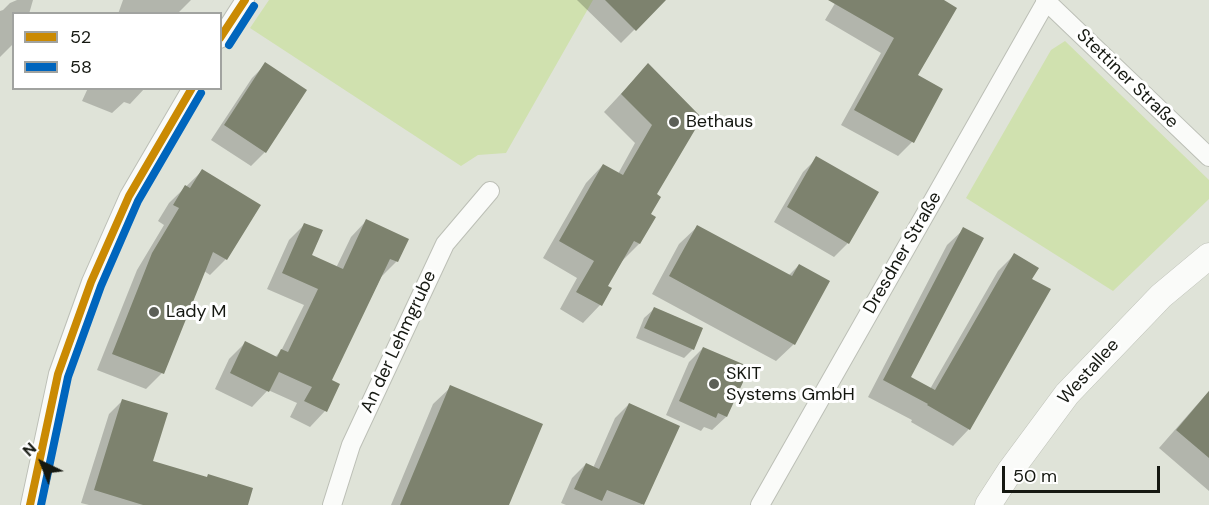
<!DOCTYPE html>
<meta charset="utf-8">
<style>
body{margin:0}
#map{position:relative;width:1209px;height:505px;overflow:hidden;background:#dfe3d8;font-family:"DM Sans",sans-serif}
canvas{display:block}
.legend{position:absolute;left:12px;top:12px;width:210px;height:78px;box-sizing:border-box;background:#fff;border:2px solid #a1a3a0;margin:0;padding:8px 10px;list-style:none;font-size:18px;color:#151811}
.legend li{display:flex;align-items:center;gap:12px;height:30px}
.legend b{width:30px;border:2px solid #a1a3a0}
.north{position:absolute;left:12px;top:433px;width:60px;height:60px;-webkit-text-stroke:4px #fff;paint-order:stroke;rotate:317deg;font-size:16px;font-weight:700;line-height:24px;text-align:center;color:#151811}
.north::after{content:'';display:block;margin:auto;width:21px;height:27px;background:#151811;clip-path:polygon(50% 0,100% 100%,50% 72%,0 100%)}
.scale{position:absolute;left:1002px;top:466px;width:158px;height:27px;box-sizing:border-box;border:3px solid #151811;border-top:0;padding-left:8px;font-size:18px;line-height:21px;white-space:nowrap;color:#151811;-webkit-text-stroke:4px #fff;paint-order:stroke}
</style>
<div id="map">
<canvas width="1209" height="505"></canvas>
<ul class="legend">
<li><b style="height:8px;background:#ca8a03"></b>52</li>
<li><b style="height:8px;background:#0065bd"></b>58</li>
</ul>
<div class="north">N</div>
<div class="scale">50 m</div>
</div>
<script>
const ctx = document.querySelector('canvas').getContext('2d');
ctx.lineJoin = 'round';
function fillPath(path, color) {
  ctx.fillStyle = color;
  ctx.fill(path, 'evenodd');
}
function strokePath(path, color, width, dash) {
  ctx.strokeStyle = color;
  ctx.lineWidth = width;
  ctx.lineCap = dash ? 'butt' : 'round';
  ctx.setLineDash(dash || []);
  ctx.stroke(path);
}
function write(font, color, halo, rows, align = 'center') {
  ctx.font = font + ' "DM Sans",sans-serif';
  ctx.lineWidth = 6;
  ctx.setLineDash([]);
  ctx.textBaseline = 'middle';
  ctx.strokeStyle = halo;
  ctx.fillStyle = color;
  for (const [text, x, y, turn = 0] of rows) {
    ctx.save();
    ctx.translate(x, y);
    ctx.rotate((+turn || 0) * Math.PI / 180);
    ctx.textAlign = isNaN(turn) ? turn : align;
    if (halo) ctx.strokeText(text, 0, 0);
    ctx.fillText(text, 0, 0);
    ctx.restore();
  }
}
fillPath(new Path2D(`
 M269 0H593L506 153 478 155 461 166 250 28Z
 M1065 41 1209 180V199L1113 291 966 198 1051 50Z`), '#d0e1af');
fillPath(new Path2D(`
 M17 0H33L29 14H14V43L0 57V11L3 10 10 3Z
 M123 0H191L177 14H118Z
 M577 0H664L621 43Z
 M837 0H941L916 75 912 142 898 156 841 125 881 53 825 20Z
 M266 64 305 91 265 152 251 166 211 140 252 78Z
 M631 83 700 118 655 195 649 215 654 217 639 244 622 261 606 286 610 288 600 305 583 323 560 309 577 278 543 258 586 183 603 165 618 174 635 143 604 112Z
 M88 88H145L130 104 124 102 112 113 82 101Z
 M817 158 848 243 834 257 774 222 803 172Z
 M202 171 226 259 210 275 204 271 162 373 146 389 97 370 137 270 164 225 158 221 169 203Z
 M366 221 397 261 381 277 330 381 338 385 325 411 310 427 290 417 297 403 268 390 252 407 215 389 229 359 245 343 275 357 281 351 304 305 267 289 289 240 305 224 310 255 336 268 351 237Z
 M697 227 788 276 799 265 794 344 776 361 652 294 679 244Z
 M964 229 909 377 930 389 998 271 1014 255 1030 279 1049 290 969 429 953 446 911 422 912 420 868 397 947 245Z
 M654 309 693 349 684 358 636 338 644 318Z
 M703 348 726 417 712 430 704 427 701 431 666 415 689 362Z
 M451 387 507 505H391L433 404Z
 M1209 391V491L1159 448Z
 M123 400 151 462 206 478 246 505H89L81 503 109 414Z
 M629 404 678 426 642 505H566L561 503 572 478 586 464 593 468 615 418Z`), '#0003');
fillPath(new Path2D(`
 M605 0H666L636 31Z
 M828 0H944L957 8 918 75 943 89 914 143 854 110 894 38Z
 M265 62 307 90 266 153 224 125Z
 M648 63 702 118 657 194 661 197 651 214 656 217 640 244 634 241 608 286 612 288 602 306 576 292 594 261 559 241 603 164 623 175 652 125 621 94Z
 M816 156 879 192 849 244 787 207Z
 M202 169 261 205 227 260 213 252 164 374 112 354 152 253 179 208 173 205 185 185 190 188Z
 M366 219 409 239 398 262 390 259 332 380 340 384 327 412 304 401 312 387 279 372 269 392 230 373 245 341 277 357 281 349 288 352 318 289 282 273 304 223 323 230 312 255 343 269Z
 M697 225 792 276 799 264 830 281 795 345 669 276Z
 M963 227 984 238 911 377 935 390 1014 253 1039 268 1032 279 1051 289 970 430 927 405 928 404 883 380Z
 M654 307 703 328 694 350 644 328Z
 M703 347 750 367 727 417 718 413 716 418 679 401Z
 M450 385 543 424 509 505H400Z
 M1209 391V458L1176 430Z
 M122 399 168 413 153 461 207 477 208 474 253 488 248 505H143L94 490Z
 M629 403 680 426 644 505 607 490 602 501 574 489 586 463 599 469Z`), '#7d826e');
const street = new Path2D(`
 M1045 0 1209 157
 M220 39 245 0
 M30 505 58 374 91 282 129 196 192 88
 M332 505 351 445 445 244 490 191
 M760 505 1047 0`);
const secondary = new Path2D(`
 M988 505 1010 471 1067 394 1161 296 1209 256`);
strokePath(street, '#bcbfb6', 20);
strokePath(secondary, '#bcbfb6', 27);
strokePath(street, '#fafbf9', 18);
strokePath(secondary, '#fafbf9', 26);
strokePath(new Path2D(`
 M220 38 245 0
 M30 505 58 374 91 282 129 196 192 88`), '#ca8a03', 8);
strokePath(new Path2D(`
 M229 45 254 6
 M41 505 68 377 101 286 138 201 201 93`), '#0065bd', 8);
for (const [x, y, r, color] of [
 [674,122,6,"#5c5f57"],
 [154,312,6,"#5c5f57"],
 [714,384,6,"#5c5f57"]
]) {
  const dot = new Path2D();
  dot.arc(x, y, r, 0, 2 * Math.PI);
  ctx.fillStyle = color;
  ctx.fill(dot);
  strokePath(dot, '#fff', 2);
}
write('18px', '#151811', '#fff', [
 ["Stettiner Straße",1127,79,44],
 ["Dresdner Straße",903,253,-60],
 ["An der Lehmgrube",399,342,-65],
 ["Westallee",1089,372,-48]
]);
write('18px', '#151811', '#fff', [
 ["Bethaus",686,122],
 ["Lady M",166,312],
 ["SKIT",726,374],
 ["Systems GmbH",726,395]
], 'left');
</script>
